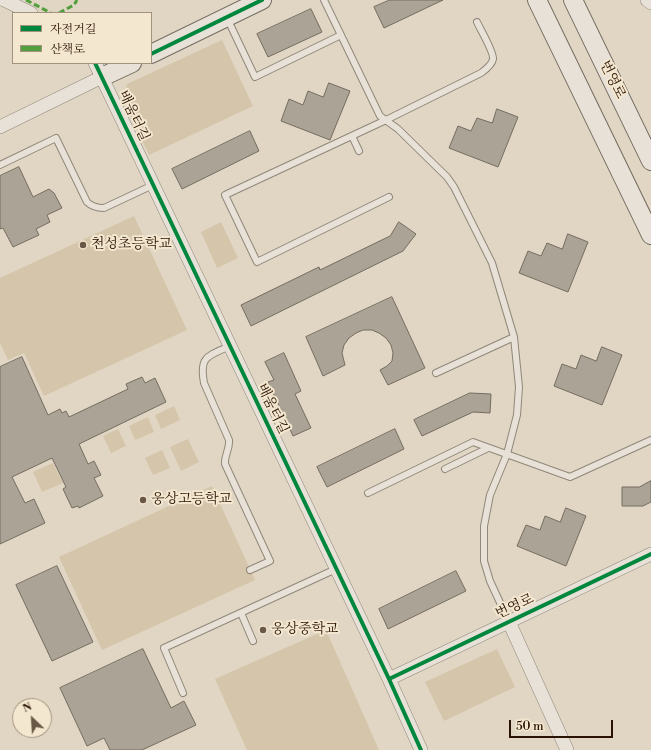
<!DOCTYPE html>
<meta charset="utf-8">
<style>
body{margin:0}
#map{position:relative;width:651px;height:750px;overflow:hidden;background:#e0d6c3;font-family:"Libre Bodoni","Noto Serif KR",serif}
canvas{display:block}
.legend{position:absolute;left:12px;top:12px;width:140px;height:52px;box-sizing:border-box;background:#f3e7d0;border:1px solid #a3927e;margin:0;padding:5px 7px;list-style:none;font-size:12px;color:#2b1303}
.legend li{display:flex;align-items:center;gap:8px;height:20px}
.legend b{width:20px;border:1px solid #a3927e}
.north{position:absolute;left:12px;top:698px;width:40px;height:40px;box-sizing:border-box;background:#f3e7d0;border:1px solid #a3927e;border-radius:50%;rotate:335deg;font-size:11px;font-weight:700;line-height:16px;text-align:center;color:#2b1303}
.north::after{content:'';display:block;margin:auto;width:14px;height:18px;background:#6a5746;clip-path:polygon(50% 0,100% 100%,50% 72%,0 100%)}
.scale{position:absolute;left:509px;top:720px;width:104px;height:18px;box-sizing:border-box;border:2px solid #2b1303;border-top:0;padding-left:5px;font-size:12px;line-height:14px;white-space:nowrap;color:#2b1303;-webkit-text-stroke:3px #f3e7d0;paint-order:stroke}
</style>
<div id="map">
<canvas width="651" height="750"></canvas>
<ul class="legend">
<li><b style="height:5px;background:#00873e"></b>자전거길</li>
<li><b style="height:5px;background:#51a03d"></b>산책로</li>
</ul>
<div class="north">N</div>
<div class="scale">50 m</div>
</div>
<script>
const ctx = document.querySelector('canvas').getContext('2d');
ctx.lineJoin = 'round';
function fillPath(path, color) {
  ctx.fillStyle = color;
  ctx.fill(path, 'evenodd');
}
function strokePath(path, color, width, dash) {
  ctx.strokeStyle = color;
  ctx.lineWidth = width;
  ctx.lineCap = dash ? 'butt' : 'round';
  ctx.setLineDash(dash || []);
  ctx.stroke(path);
}
function write(font, color, halo, rows, align = 'center') {
  ctx.font = font + ' "Libre Bodoni","Noto Serif KR",serif';
  ctx.lineWidth = 4;
  ctx.setLineDash([]);
  ctx.textBaseline = 'middle';
  ctx.strokeStyle = halo;
  ctx.fillStyle = color;
  for (const [text, x, y, turn = 0] of rows) {
    ctx.save();
    ctx.translate(x, y);
    ctx.rotate((+turn || 0) * Math.PI / 180);
    ctx.textAlign = isNaN(turn) ? turn : align;
    if (halo) ctx.strokeText(text, 0, 0);
    ctx.fillText(text, 0, 0);
    ctx.restore();
  }
}
fillPath(new Path2D(`
 M222 40 253 106 149 155 122 98 127 84Z
 M134 216 187 330 44 396 24 353 8 360 0 343V278Z
 M221 222 238 258 217 268 201 232Z
 M174 406 180 420 161 429 155 415Z
 M148 417 154 432 135 440 129 426Z
 M118 429 126 446 111 453 103 436Z
 M188 439 199 462 181 471 170 447Z
 M162 450 170 468 153 475 145 458Z
 M53 463 63 483 42 492 33 472Z
 M212 486 255 580 102 650 59 557Z
 M326 630 379 750H247L215 679Z
 M497 649 515 687 444 721 425 682Z`), '#d5c6ab');
const building = new Path2D(`
 M390 0H443L384 28 374 7Z
 M311 9 322 32 268 57 257 34Z
 M329 83 350 91 330 140 281 121 289 99 303 105 308 91 323 97Z
 M497 109 518 117 498 167 449 148 458 126 471 131 477 118 492 123Z
 M250 131 259 151 182 189 172 169Z
 M19 167 33 197 49 189 54 193 62 208 47 215 50 222 36 229 39 235 13 247 3 228 0 229V176Z
 M399 222 416 234 403 251 251 326 241 305 319 267 320 270 390 236Z
 M568 234 588 242 568 292 519 273 528 251 541 256 547 243 562 249Z
 M392 297 425 368 388 385 380 370 387 366 392 361 393 353 391 345 386 338 379 333 372 330H363L356 333 349 338 344 345 342 353 345 365 323 376 306 337Z
 M602 347 622 355 602 405 554 386 562 364 576 369 581 355 596 361Z
 M284 353 301 391 295 394 311 428 293 436 268 382 274 380 265 362Z
 M22 357 48 415 60 409 62 413 66 411 69 417 128 389 126 384 142 377 145 383 155 378 166 402 79 444 88 464 94 461 101 475 94 478 103 496 79 508 78 506 72 508 63 489 66 487 52 458 12 477 25 503 34 499 45 523 0 544V367Z
 M470 393 491 394 490 413 473 412 422 436 414 420Z
 M395 429 404 449 327 487 317 467Z
 M651 481V502L643 506H622V487H639Z
 M566 508 586 516 566 566 517 546 526 525 540 530 545 516 560 522Z
 M57 566 93 642 52 661 16 585Z
 M456 571 466 591 388 629 379 609Z
 M143 649 171 708 184 701 196 725 142 750H110L104 738 87 746 60 688Z`);
fillPath(building, '#aba395');
strokePath(building, '#756c61', 1);
const lane = new Path2D(`
 M324 0 380 116 398 129 447 177 454 187 492 263 514 337 519 387 517 415 507 454 490 495 484 526V561L490 581 509 622
 M227 18 255 77 341 35
 M352 136 359 151
 M0 165 56 138 87 202C92 207 97 208 104 208L153 185
 M389 197 257 262 225 195 386 120 481 73C485 70 492 65 493 59 494 52 480 29 477 22
 M230 346C208 356 199 356 204 383L229 440C230 449 224 456 225 464L270 561 250 570
 M436 373 514 337
 M445 469 488 448
 M368 493 473 442 570 477 651 440
 M241 613 253 641
 M183 693 164 648 336 569`);
const street = new Path2D(`
 M4 0 31 13
 M647 0 651 3
 M95 63 389 679 421 750
 M0 127 102 77
 M509 622 567 750
 M389 679 651 554`);
const secondary = new Path2D(`
 M537 0 651 235
 M573 0 651 161
 M151 54 262 0
 M102 77 132 63`);
strokePath(lane, '#90877a', 8);
strokePath(street, '#90877a', 14);
strokePath(secondary, '#756c61', 20);
strokePath(lane, '#e7e1d7', 6);
strokePath(street, '#e7e1d7', 13);
strokePath(secondary, '#e7e1d7', 18);
strokePath(new Path2D(`
 M26 0 51 13
 M59 13 74 5 77 0`), '#51a03d', 3, [6, 3]);
strokePath(new Path2D(`
 M151 54 262 0
 M95 63 389 679 421 750
 M389 679 651 554`), '#00873e', 4);
for (const [x, y, r, color] of [
 [83,245,4,"#6a5746"],
 [143,500,4,"#6a5746"],
 [263,630,4,"#6a5746"]
]) {
  const dot = new Path2D();
  dot.arc(x, y, r, 0, 2 * Math.PI);
  ctx.fillStyle = color;
  ctx.fill(dot);
  strokePath(dot, '#f3e7d0', 1.5);
}
write('14px', '#2b1303', '#f3e7d0', [
 ["번영로",612,80,64],
 ["배움터길",133,116,65],
 ["배움터길",272,409,64],
 ["번영로",515,607,-25]
]);
write('14px', '#2b1303', '#f3e7d0', [
 ["천성초등학교",91,245],
 ["웅상고등학교",151,500],
 ["웅상중학교",271,630]
], 'left');
</script>
